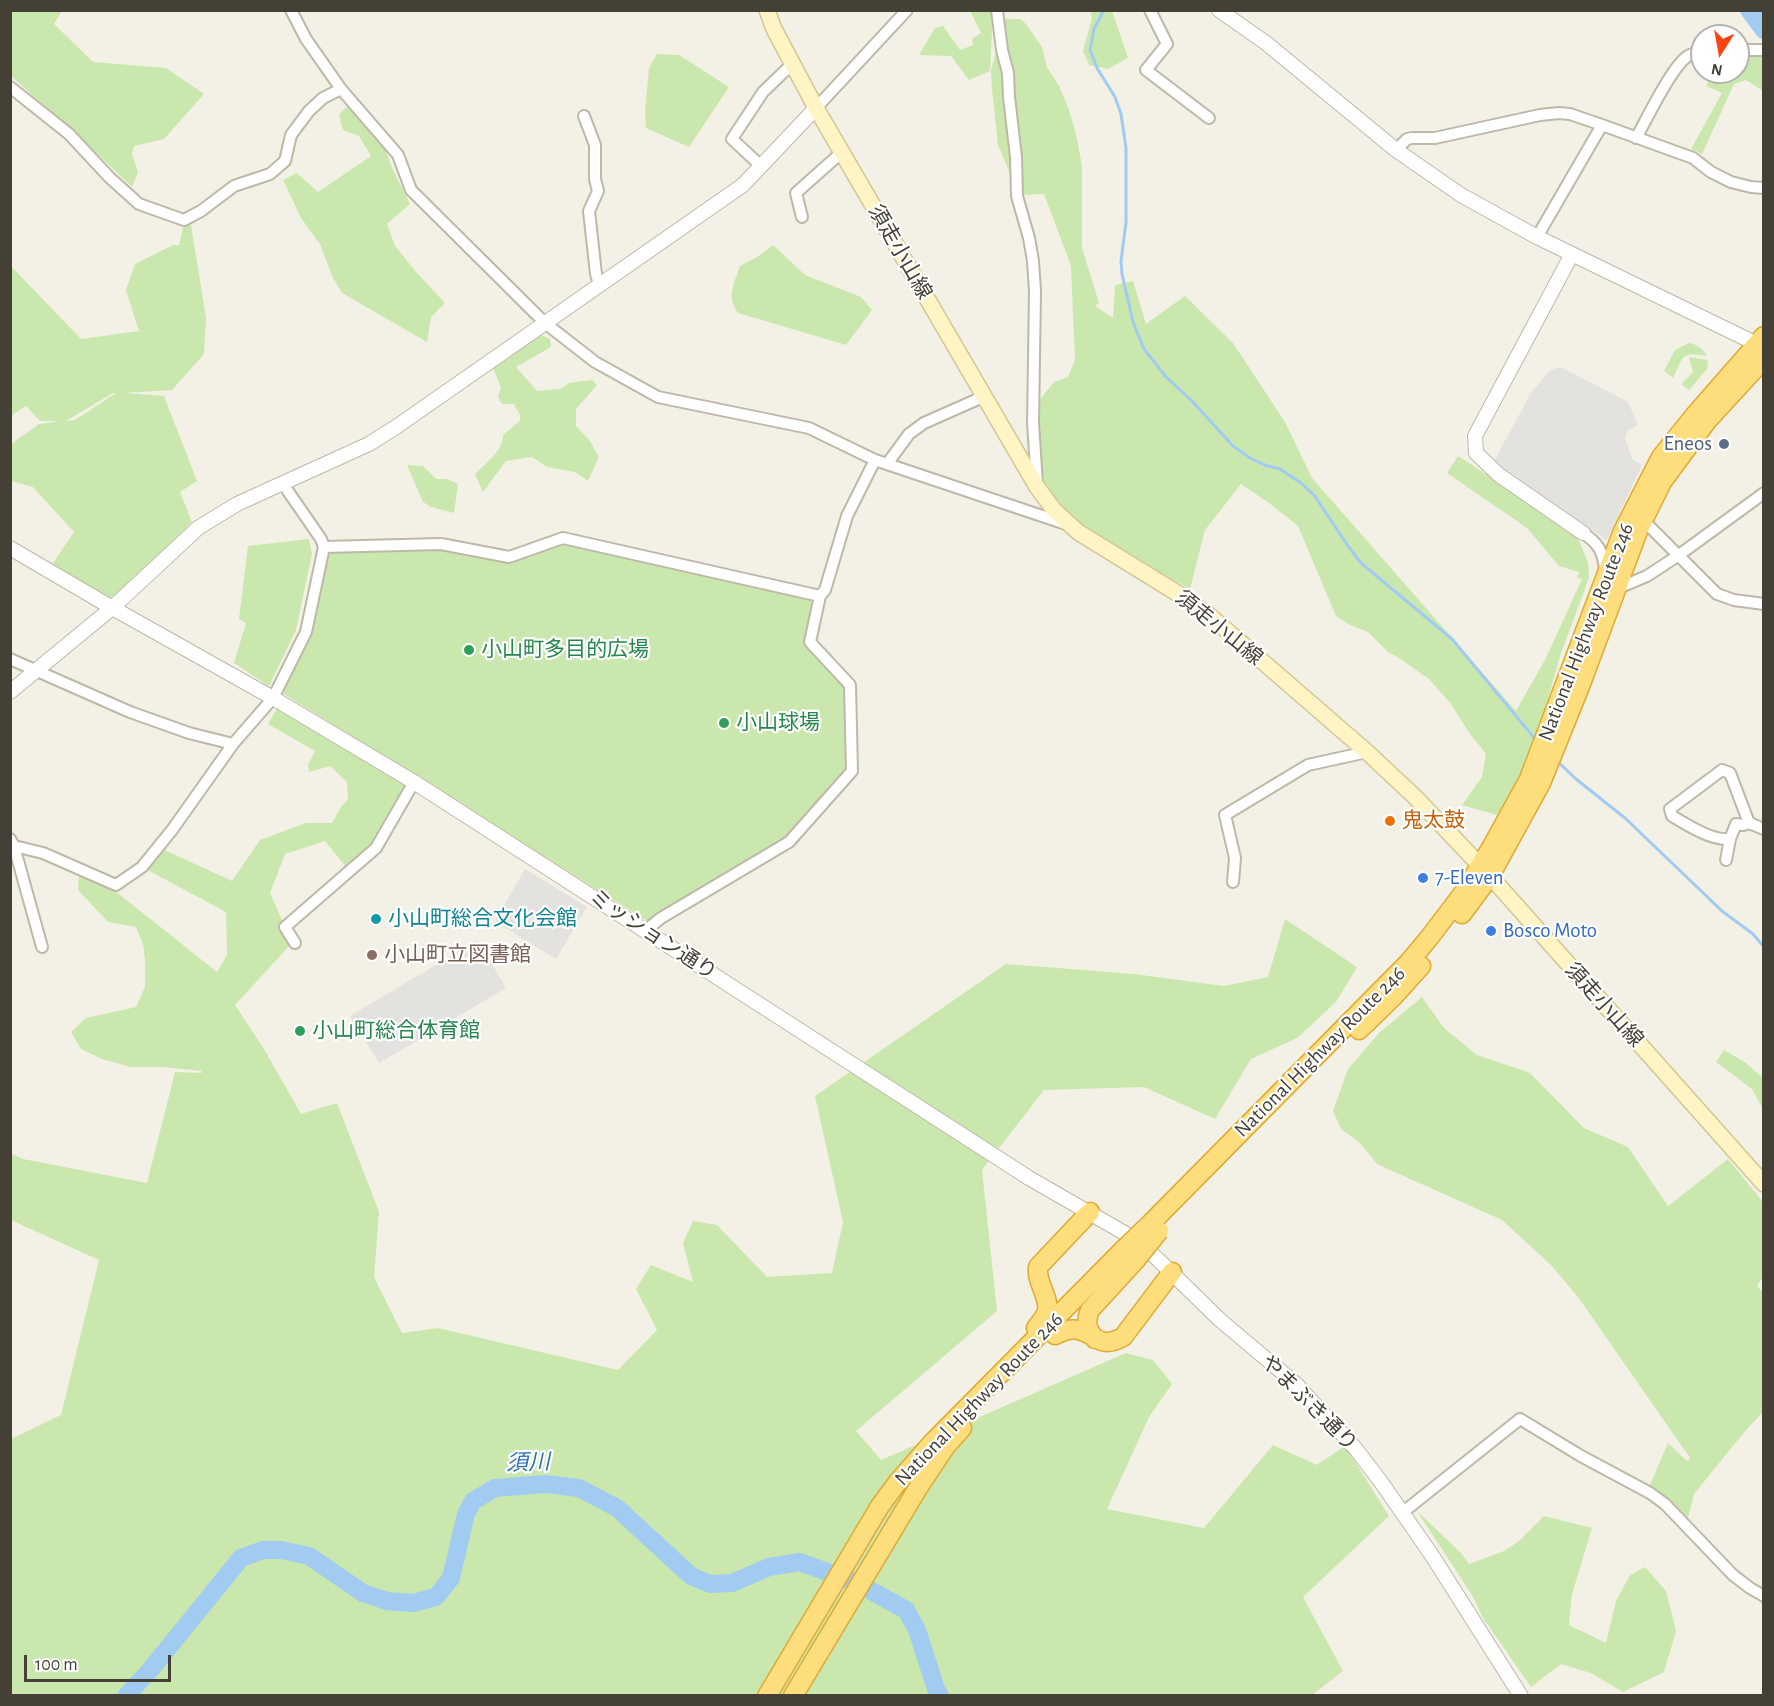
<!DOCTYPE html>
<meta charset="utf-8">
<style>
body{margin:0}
#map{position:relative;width:1774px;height:1706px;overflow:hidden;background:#f3f0e5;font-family:"Alegreya Sans",sans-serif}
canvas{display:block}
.frame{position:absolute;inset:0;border:12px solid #454035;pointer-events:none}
.north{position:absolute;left:1690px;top:24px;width:60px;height:60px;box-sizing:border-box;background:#fff;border:2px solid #b5b3ae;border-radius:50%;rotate:191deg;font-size:16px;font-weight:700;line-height:24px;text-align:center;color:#454035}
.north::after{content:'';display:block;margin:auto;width:21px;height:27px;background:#fb4515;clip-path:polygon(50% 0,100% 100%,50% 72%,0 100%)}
.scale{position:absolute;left:24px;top:1655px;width:147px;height:27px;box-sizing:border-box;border:3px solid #454035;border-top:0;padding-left:8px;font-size:18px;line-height:21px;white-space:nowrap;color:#454035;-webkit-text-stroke:4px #fff;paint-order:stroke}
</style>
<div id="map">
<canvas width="1774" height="1706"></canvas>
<div class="frame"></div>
<div class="north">N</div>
<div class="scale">100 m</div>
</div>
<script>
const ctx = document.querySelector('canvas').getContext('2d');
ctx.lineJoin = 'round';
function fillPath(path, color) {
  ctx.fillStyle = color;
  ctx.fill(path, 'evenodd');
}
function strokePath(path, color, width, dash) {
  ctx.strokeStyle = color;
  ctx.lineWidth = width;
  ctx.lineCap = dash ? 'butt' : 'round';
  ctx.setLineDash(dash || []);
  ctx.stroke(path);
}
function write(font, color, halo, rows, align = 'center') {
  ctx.font = font + ' "Alegreya Sans","Noto Sans JP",sans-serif';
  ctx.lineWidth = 4.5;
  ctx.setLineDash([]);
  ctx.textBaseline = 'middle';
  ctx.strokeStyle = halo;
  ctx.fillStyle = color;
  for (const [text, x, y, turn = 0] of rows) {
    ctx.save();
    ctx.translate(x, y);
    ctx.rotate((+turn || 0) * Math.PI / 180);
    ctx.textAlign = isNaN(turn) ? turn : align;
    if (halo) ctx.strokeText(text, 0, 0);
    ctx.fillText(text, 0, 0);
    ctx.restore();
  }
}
fillPath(new Path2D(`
 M10 11H62L54 24 93 62 166 68 204 94 164 139 134 146 132 154 138 172 132 187 88 145 11 76Z
 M970 11H993L990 71 969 80 951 56 919 55 935 28 943 26 960 50 973 45 972 39 981 33Z
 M1090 11H1112L1128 58 1108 69 1089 65 1083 51 1092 18Z
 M1005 19H1020L1026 24 1042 47 1047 67 1059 86 1068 107 1076 134 1082 166V248L1099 303 1095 306 1113 318 1115 285 1133 281 1146 324 1185 296 1233 343 1285 422 1312 478 1516 711 1546 658 1582 579 1577 578 1579 572 1559 566 1527 528 1447 473 1458 456 1569 528 1579 540 1588 563 1589 578 1560 656 1539 731 1512 794 1497 815 1462 805 1482 777 1486 754 1468 731 1451 704 1429 679 1399 658 1388 652 1368 632 1350 625 1336 616 1298 526 1269 503 1241 484 1205 530 1190 589 1114 548 1072 522 1043 482 1039 452 1038 402 1054 382 1068 377 1075 360 1071 266 1044 194 1019 195 998 145 992 89 991 70Z
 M657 54 679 55 729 87 689 147 646 128 645 112 649 68Z
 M1763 55V91L1746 80 1734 84 1702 154 1691 149 1722 93 1706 86 1714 72H1738V57Z
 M349 104 385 149 392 168 410 204 387 224 395 246 416 272 445 303 431 317 427 342 342 293 333 278 320 244 301 218 283 180 297 173 318 192 371 156 359 136 343 130 339 115Z
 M184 224 191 225 206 318 204 354 172 390 124 393 164 396 197 481 180 492 192 522 109 606 53 563 74 532 33 487 11 481V444L39 424 60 421H40L26 406 11 416 10 265 81 339 139 331 126 290 135 264 173 245H179ZM113 393H116L75 420 66 421Z
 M773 245 805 275 861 297 872 310 846 345 738 313C726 296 734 284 740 266L757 257Z
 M540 335 550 339 551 347 516 367 537 391 560 389 569 383 592 380 597 385 576 409V426L590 441 599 457 588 481 575 472 547 467 532 457 506 461 483 492 475 474C486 463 503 451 503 435L520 421V415L514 404H502L498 397 501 387 493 368C505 356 523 340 540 335Z
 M1689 343C1698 345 1703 348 1707 356 1681 352 1684 355 1673 378L1664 371 1675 350Z
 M1689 357 1708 360 1707 369 1689 390 1681 384 1693 372Z
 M407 465 423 466 436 479H447L458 484 454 513 431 507 423 502Z
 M309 539 312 554 296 630 269 686 234 663 246 623 239 619 248 546Z
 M561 544 809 598 813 603 805 642 846 687 847 764 845 771 785 839 647 921 284 694V684L326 556 333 551 448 550 510 563Z
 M279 705 413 785 388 838 346 867 325 841 285 854 270 893 292 943 235 1005 264 1049 301 1114 337 1103 379 1212 374 1277 402 1333 438 1328 618 1370 657 1330 636 1289 651 1265 693 1282 683 1243 693 1221 717 1225 767 1277 832 1273 843 1222 815 1096 1006 964 1134 974 1224 986 1268 977 1285 919 1357 967 1336 1002 1297 1038 1251 1059 1215 1119 1144 1087 1044 1090 982 1170 997 1311 856 1431 881 1460 1126 1353 1153 1360 1172 1384 1149 1417 1107 1509 1204 1528 1273 1445 1317 1465 1345 1446 1389 1516 1303 1597 1343 1671 1311 1696 11 1695V1439L61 1415 99 1260 11 1220 10 1153 23 1159 147 1183 175 1072 201 1073 202 1071 163 1067H130L102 1059 81 1049 71 1032 86 1018 136 1007 145 987V960L143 944 136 927 108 922 78 890 79 875 105 883 217 972 227 955 226 912 142 867 158 847 232 881 260 840 306 823H332L341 807 348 799 347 782 330 766 309 772 308 765 315 751 268 724Z
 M1422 997 1444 1028 1477 1055 1530 1073 1584 1128 1628 1147 1668 1206 1728 1159 1763 1202V1277L1757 1286 1764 1293 1763 1412 1746 1430 1694 1494 1688 1518 1667 1498 1649 1487 1668 1443 1687 1461 1690 1458 1578 1297 1551 1265 1502 1220 1377 1164 1358 1141 1341 1129 1333 1111 1348 1069 1379 1033Z
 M1724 1050 1746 1063 1763 1078V1109L1752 1089 1716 1062Z
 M1417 1511 1461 1553 1469 1564 1504 1551 1518 1542 1544 1516 1592 1528 1572 1594 1569 1625 1606 1643 1616 1601 1630 1575 1645 1567 1666 1591 1676 1631 1664 1672 1623 1692 1591 1673 1561 1664 1531 1687 1483 1618 1472 1595Z`), '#cae8ae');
fillPath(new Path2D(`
 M1561 367 1628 402 1638 425 1628 430 1625 438 1632 459 1642 465 1607 540 1493 463 1531 393 1550 370Z
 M525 869 587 907 556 959 495 921Z
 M478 940 506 988 379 1063 350 1016Z`), '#e4e2de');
strokePath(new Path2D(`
 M1104 10 1094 29 1090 50 1097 68 1115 97 1121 114 1126 148V222L1121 261 1122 274 1133 322 1144 349 1166 377 1191 400 1233 446 1250 458 1265 465 1280 469 1301 483 1314 495 1348 546 1361 563 1452 639 1536 740
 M1558 762 1576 779 1625 818 1722 911 1753 934 1764 947`), '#a1cbf0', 3);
strokePath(new Path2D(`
 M1749 10 1764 30
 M126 1696 151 1669 241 1558 263 1550H281L309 1556 363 1593 387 1601 413 1603 436 1597 451 1578 466 1514 473 1501 495 1488 545 1484 579 1488 617 1508 691 1576 710 1584 732 1583 769 1567 800 1562 857 1583 906 1610 917 1630 936 1689 940 1696`), '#a1cbf0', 18);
const minor = new Path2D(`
 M291 10 306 39 341 89 398 155 411 190 545 323 595 362 658 397 809 428 875 460 1066 524
 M997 10 1002 50 1008 73 1009 97 1016 157 1017 196 1029 238 1033 261 1035 291 1033 423 1037 484
 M1150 10 1167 44 1146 70 1209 118
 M1738 50H1764
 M10 87 69 134 110 178 139 204 184 220 201 211 234 186 270 174 285 161 291 135 309 111 323 98 341 89
 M816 108 907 10
 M584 116 595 145V179L598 191 589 211 596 274 599 284
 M1636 138C1647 119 1672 66 1688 56 1693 53 1697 53 1702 53
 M1396 150 1407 139 1412 138H1435L1540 115 1559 113 1570 114 1602 125 1693 158 1711 172 1731 182 1751 187 1764 188
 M761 166 732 139 763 92 792 64
 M802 217 796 193 842 152
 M1537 237 1602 125
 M887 464 909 434 924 423 985 396
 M1642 519 1717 594 1734 600 1764 604
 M1583 533C1598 543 1603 551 1605 569
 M324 547 441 544 509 557 563 538 820 596
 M1616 589 1647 576 1679 555 1764 493
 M10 659 130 712 189 733 233 744
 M1749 823 1730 773 1722 770 1670 809 1672 816C1687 825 1712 841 1730 839L1736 824 1743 825 1749 823 1764 829
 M10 839 14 846 42 947
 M14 846 43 853 116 885 142 867 172 830 233 744 273 698 306 632 324 547 321 539 283 484
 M1726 860 1730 839
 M1233 882 1235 858 1225 815 1308 765 1367 752
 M646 930 661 918 789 842 852 771 850 685 810 642 820 596 825 590 847 516 875 460
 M295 943 285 927 376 848 414 782
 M1402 1513 1520 1419 1581 1456 1650 1493 1665 1504 1733 1575 1750 1588 1764 1596`);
const tertiary = new Path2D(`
 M1219 10 1266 43 1396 150 1461 195 1537 237 1763 347
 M1572 254 1475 436 1476 453 1499 475 1583 533
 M10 548 109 606 273 698 414 782 1029 1178 1140 1242 1220 1320 1296 1384 1355 1448 1381 1482 1433 1557 1521 1696
 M10 692 112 608 198 528 237 504 369 444 396 427 743 185 816 108`);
const secondary = new Path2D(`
 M767 10 774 29 816 108 1037 487 1054 510 1078 532 1185 598 1210 616 1367 752 1415 797 1490 876 1764 1184`);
const trunk = new Path2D(`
 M1462 914 1490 876 1541 783 1579 689 1638 531 1662 482 1707 421 1764 359
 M1359 1030 1394 996 1421 966
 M1152 1222 1409 962 1429 938 1464 892 1491 848 1529 779 1623 531 1661 457 1694 416 1764 336
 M1036 1328C1040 1323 1045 1317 1047 1311 1050 1297 1036 1283 1038 1267L1090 1212
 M1055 1335C1062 1332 1069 1328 1078 1330 1098 1334 1098 1350 1123 1337L1172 1272
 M1095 1339C1087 1328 1085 1323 1090 1310L1135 1261
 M767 1696 880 1506 897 1483 932 1443 1124 1249
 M793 1696 918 1488 946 1446 962 1428`);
strokePath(minor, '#beb8a8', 14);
strokePath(tertiary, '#beb8a8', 16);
strokePath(secondary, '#d3c695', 18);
strokePath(trunk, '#deaa35', 21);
strokePath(minor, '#fff', 10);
strokePath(tertiary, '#fff', 14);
strokePath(secondary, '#fff4c4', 15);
strokePath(trunk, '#fedd7c', 18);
const trunkBridge = new Path2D(`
 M1124 1249 1152 1222
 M1135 1261 1159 1231`);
strokePath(trunkBridge, '#deaa35', 21, []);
strokePath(trunkBridge, '#fedd7c', 18);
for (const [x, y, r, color] of [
 [1724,444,6,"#5c6f8a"],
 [469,650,6,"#2e9e5b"],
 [724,723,6,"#2e9e5b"],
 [1390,821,6,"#e8710a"],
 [1423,878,6,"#3f7fe0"],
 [376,919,6,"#0f9aa8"],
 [1491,931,6,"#3f7fe0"],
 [372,955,6,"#8d6e63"],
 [300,1031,6,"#2e9e5b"]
]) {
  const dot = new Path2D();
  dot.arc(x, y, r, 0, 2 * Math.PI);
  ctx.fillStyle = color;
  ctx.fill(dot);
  strokePath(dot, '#fff', 2);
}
write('21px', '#454035', '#fff', [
 ["須走小山線",900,252,60],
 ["須走小山線",1219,628,39],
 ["National Highway Route 246",1586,632,-69],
 ["ミッション通り",653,935,33],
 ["須走小山線",1604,1005,48],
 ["National Highway Route 246",1320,1052,-45],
 ["National Highway Route 246",979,1399,-46],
 ["やまぶき通り",1309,1403,45]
]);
write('21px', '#4e5e75', '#fff', [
 ["Eneos",1712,444]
], 'right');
write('21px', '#27864d', '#fff', [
 ["小山町多目的広場",481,650],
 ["小山球場",736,723],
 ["小山町総合体育館",312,1031]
], 'left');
write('21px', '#c56008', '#fff', [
 ["鬼太鼓",1402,821]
], 'left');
write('21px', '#366cbe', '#fff', [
 ["7-Eleven",1435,878],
 ["Bosco Moto",1503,931]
], 'left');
write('21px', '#0d838f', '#fff', [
 ["小山町総合文化会館",388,919]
], 'left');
write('21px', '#785e54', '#fff', [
 ["小山町立図書館",384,955]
], 'left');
write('italic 22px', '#2e72b2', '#fff', [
 ["須川",528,1463,-2]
]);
</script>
